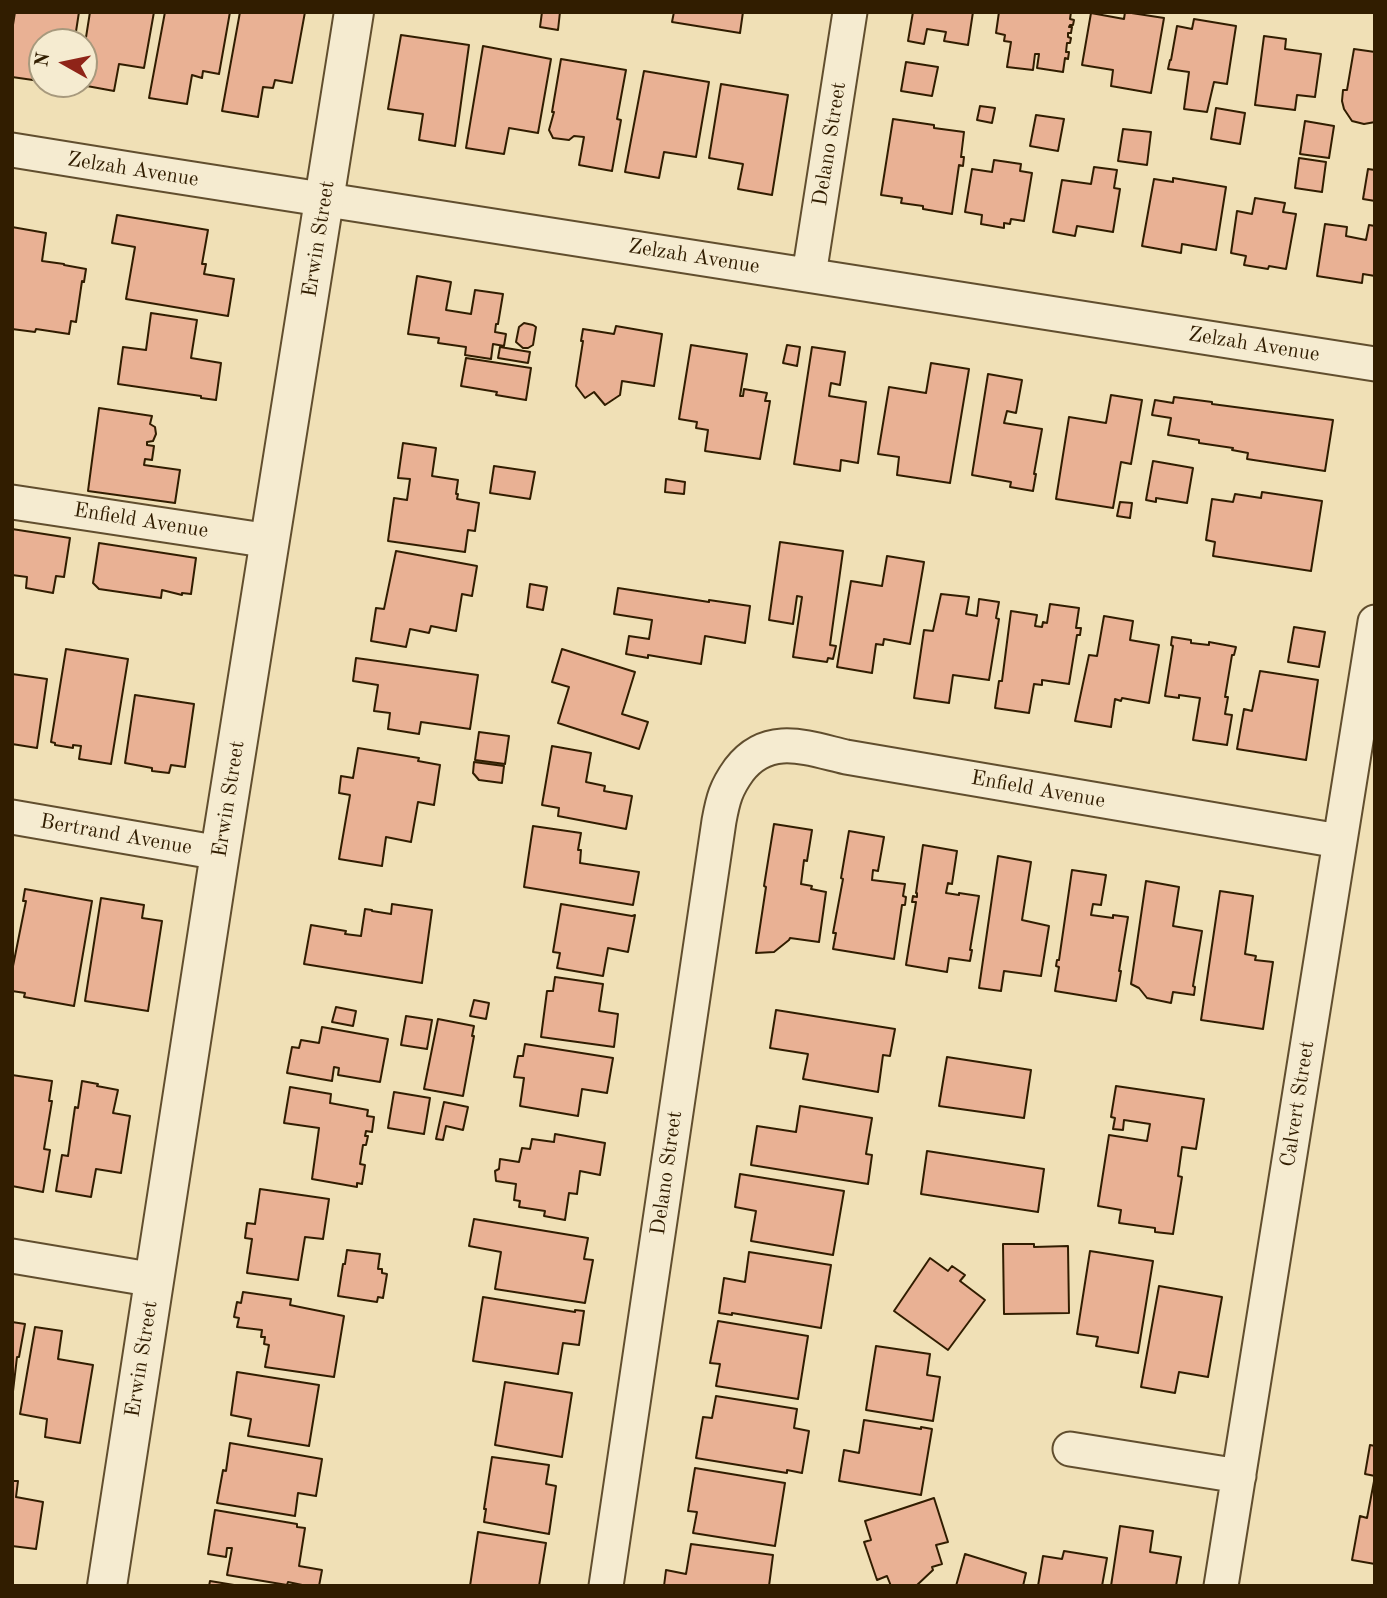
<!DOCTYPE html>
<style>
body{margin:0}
#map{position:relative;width:1387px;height:1598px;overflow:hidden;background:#f0e0b6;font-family:"Old Standard TT",serif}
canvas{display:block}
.frame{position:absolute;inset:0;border:14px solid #311d00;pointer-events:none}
.north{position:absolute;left:28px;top:28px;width:70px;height:70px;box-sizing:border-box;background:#f5ebd0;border:2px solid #a7997d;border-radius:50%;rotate:279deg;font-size:19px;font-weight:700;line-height:28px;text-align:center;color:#311d00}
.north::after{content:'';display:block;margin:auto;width:24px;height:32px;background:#8f2418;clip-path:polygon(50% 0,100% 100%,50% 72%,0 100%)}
</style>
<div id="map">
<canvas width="1387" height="1598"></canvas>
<div class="frame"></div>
<div class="north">N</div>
</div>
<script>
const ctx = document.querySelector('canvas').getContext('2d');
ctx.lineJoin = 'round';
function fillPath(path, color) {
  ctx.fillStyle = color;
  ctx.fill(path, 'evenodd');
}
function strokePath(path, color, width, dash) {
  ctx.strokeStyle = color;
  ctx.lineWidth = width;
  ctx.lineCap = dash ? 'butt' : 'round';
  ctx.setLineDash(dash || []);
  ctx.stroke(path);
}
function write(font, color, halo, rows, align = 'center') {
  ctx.font = font + ' "Old Standard TT",serif';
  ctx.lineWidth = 7;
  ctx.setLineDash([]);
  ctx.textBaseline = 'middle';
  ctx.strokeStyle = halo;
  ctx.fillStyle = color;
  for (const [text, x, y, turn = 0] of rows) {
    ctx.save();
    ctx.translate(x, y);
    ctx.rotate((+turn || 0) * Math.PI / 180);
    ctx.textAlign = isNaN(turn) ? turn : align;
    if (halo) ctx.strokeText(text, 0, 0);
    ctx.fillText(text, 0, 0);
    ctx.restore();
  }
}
const building = new Path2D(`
 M15 12H79L75 38 77 39 76 42H42L40 81 12 77V31Z
 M90 12H154L144 68 119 64 114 91 76 84H84V50Z
 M165 12H230L219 74 203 71 202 78 192 75 187 104 149 98Z
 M240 12H305L292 83 275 80 273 88 263 87 258 117 222 111Z
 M542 12H560L558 30 540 27Z
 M674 12H743L740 33 672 22Z
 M913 12H973L968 45 944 41 946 32 927 29 924 44 908 41Z
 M999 12H1071L1070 19 1074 20 1073 25H1070L1069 27H1072L1071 33H1068V37L1071 38 1070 43H1067L1066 52H1069L1068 59 1065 58 1063 72 1037 68 1039 54H1035L1033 70 1007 67 1011 42 1004 41 1005 35 996 33Z
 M1125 12 1164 18 1151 93 1111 86 1113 70 1082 65 1091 13 1124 19Z
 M1194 19 1236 26 1227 84 1214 82 1207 112 1184 109 1189 72 1168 69 1170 60H1171L1177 26 1192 29Z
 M401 35 469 45 455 146 419 140 423 114 388 109Z
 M1264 36 1286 39 1285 49 1321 54 1315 97 1297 95 1295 110 1255 105Z
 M483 46 551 59 538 133 509 128 504 154 466 148Z
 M1354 49 1375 52V122L1364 124 1352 121 1344 109 1342 101 1343 90H1347Z
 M561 59 626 70 617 119 621 120 612 171 579 165 584 137 574 136 569 140 553 138 549 130 554 112H552Z
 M906 62 938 67 932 96 901 91Z
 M644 71 709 82 696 157 664 152 659 178 625 172Z
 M721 84 788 95 772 195 738 189 743 164 709 158Z
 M980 106 995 108 992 123 977 120Z
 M1216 108 1245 113 1240 144 1211 139Z
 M1036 115 1064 119 1058 151 1030 146Z
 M893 119 934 125V128L964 132 961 157H964L963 166 959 165 952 214 923 209V206L901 203 902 198 881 195Z
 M1305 121 1334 126 1329 158 1300 154Z
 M1123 129 1151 132 1147 165 1118 161Z
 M1299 158 1326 162 1322 192 1295 188Z
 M994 160 1021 164 1020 171 1032 173 1024 221 1011 219 1010 224 1004 223V228L981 224 982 215 965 212 972 169 992 172Z
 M1094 167 1117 170 1114 188 1120 189 1113 232 1077 226 1075 236 1053 232 1062 180 1091 184Z
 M1368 169 1375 170V201L1363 199Z
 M1173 178 1226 187 1216 250 1182 244 1181 253 1142 246 1154 179 1173 182Z
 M1255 198 1285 203 1283 212 1296 214 1286 269 1269 266 1268 269 1244 265 1246 256 1231 253 1237 211 1252 214Z
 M117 215 208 230 202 264H206L204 274 234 279 228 316 126 299 135 247 112 243Z
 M1325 224 1347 227 1346 236 1366 240 1369 225 1375 226V276L1363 274 1362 283 1317 276Z
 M12 227 46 233 42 261 64 264V265L86 269 84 282 82 281 76 322 71 321 69 334 36 329 35 332 12 329Z
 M417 276 451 282 446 310 471 314 475 290 503 294 498 324H496L495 332 506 334 504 346 493 344 491 359 465 355 466 347 438 343 439 338 408 334Z
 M151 313 197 320 191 358 221 363 216 400 201 398V396L118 384 123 347 146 350Z
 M524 323 533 325 536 327 533 345 528 348H523L516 342 519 327Z
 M616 326 662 334 654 386 622 381 620 395 605 405 594 392 585 398 576 386 583 341H581L583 329 614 334Z
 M691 345 747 354 740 396H743L744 389 767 393 765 401H770L760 459 705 451 708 430 696 428 697 422 679 419Z
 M787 345 800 347 797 366 783 363Z
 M500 347 530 352 528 363 498 358Z
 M812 347 845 352 840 385 831 383 829 396 866 402 858 463 841 460 840 471 794 464Z
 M466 358 531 368 526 400 496 395 497 392 461 386Z
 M931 363 969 369 950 483 897 475 899 457 878 454 889 387 926 393Z
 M988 374 1022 380 1016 413 1007 411 1004 423 1042 429 1034 474H1036L1033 491 1010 487 1011 482 972 475Z
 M1111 395 1142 400 1131 464 1121 462 1113 508 1056 499 1069 417 1106 423Z
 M1174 397 1212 402V404L1333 420 1325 471 1247 459 1248 453 1232 450 1233 448 1199 443V440L1168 435 1171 418 1152 415 1155 400 1173 403Z
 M99 408 152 416 150 424 155 427 156 434 153 441 147 442V445L154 446 152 460 145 459 144 465 180 470 175 503 88 491Z
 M403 443 436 448 432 476 458 480 456 494H458L457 499 479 503 475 531 468 530 465 552 388 541 394 498 407 500 410 479 398 478Z
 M1153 461 1193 468 1187 503 1156 498V502L1146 500Z
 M494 466 535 472 530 499 490 493Z
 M666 479 685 482 684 494 665 492Z
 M1262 492 1322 501 1311 571 1213 556 1215 542 1206 540 1212 499 1233 502 1235 494 1261 498Z
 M1120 502 1132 503 1130 518 1117 516Z
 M12 529 70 538 64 577 56 576 53 593 26 588 27 577 12 575Z
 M780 542 843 551 830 645 836 646 833 659 828 658 827 662 793 657 802 597 797 596 793 624 769 620Z
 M99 543 196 558 191 594 182 593V595L162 590 161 598 99 589 93 583Z
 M396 551 477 566 472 596 462 594 456 631 431 626 429 633 410 629 406 647 371 641 376 608 384 609Z
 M887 556 924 562 910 644 884 639 883 645 876 644 872 673 837 667 851 581 882 586Z
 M530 584 547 587 543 610 527 607Z
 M618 588 709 602V600L750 606 745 643 705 636 701 664 648 655V658L626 654 629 636 649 639 652 620 614 614Z
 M941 594 969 597 966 614 977 616 979 599 999 602 996 618 999 619 989 680 953 675 949 703 914 698 924 630 933 631Z
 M1050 604 1079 608 1076 628H1081L1080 635H1077L1069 684 1042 680V685L1034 684 1029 713 995 708 999 681H1002L1011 611 1037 615 1035 626 1042 627 1043 622 1047 623Z
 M1104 616 1133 621 1130 640 1159 645 1149 703 1122 698 1121 701 1115 699 1111 727 1075 721 1089 655 1097 656Z
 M1294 627 1325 632 1319 667 1288 662Z
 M1172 637 1191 640V643L1209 645V642L1236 647 1234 655H1232L1225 697H1228L1225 714 1232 715 1227 745 1193 740 1200 698 1179 695V698L1165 696 1173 646 1171 645Z
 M66 649 128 659 111 764 79 759 81 746 73 745V748L55 745V743L51 742Z
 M562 649 635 672 622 714 648 722 639 749 558 723 569 687 552 682Z
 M356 658 478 675 470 729 421 722 419 734 388 729 390 713 374 711 378 685 353 681Z
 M1260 671 1318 680 1306 760 1237 749 1244 709 1252 711Z
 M12 674 47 679 37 748 12 744Z
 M135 695 194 704 185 767 171 765 169 773 152 771V768L125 763Z
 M479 732 509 736 505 764 475 760Z
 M552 746 591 753 586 782 605 786 604 791 632 796 626 829 558 816 559 808 542 805Z
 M358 748 419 758 418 761 440 765 434 805 418 802 411 842 386 837 382 866 339 859 350 795 339 793 341 776 353 778Z
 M474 762 504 766 502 783 479 780 473 773Z
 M774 824 812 830 807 861 804 860 801 884 812 886 811 889 826 892 819 942 790 938 789 940 774 952 756 953 766 887 764 886Z
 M533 826 581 833 578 850H581L580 863 639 872 633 905 524 887Z
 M849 831 884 837 878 871 873 870 872 880 905 884 903 896 906 897 905 905H902L894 959 833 949 836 933H833L843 879 841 878Z
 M923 845 957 851 952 884 948 883 946 893 959 895V893L979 896 970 950H972L970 961 949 958 947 972 906 965 916 902H912L913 896 917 897V893H916Z
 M998 856 1031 862 1022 920 1049 926 1041 976 1004 971 1001 991 979 988Z
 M1072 870 1106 875 1101 905 1093 904 1091 915 1113 918V915L1128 917 1119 971H1121L1116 1001 1055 991 1059 967 1056 966 1057 960H1059Z
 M1146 881 1179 887 1173 926 1202 931 1193 986 1195 987 1194 995 1173 992 1171 1003 1147 998 1139 988 1131 984Z
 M25 889 92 901 74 1006 24 997 25 993 12 991V971L26 901H23Z
 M1220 891 1253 896 1245 954 1256 956 1255 960 1273 962 1263 1029 1201 1020Z
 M101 898 144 905 142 918 162 921 148 1011 85 1001Z
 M392 904 432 910 422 983 304 964 311 925 346 931 345 934 361 936 365 909 372 910V911L391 914Z
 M561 904 632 916 635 915 628 952 608 948 603 976 557 968 560 953 553 952Z
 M555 977 603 984 599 1011 618 1014 614 1047 541 1037 547 991H553Z
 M474 1000 489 1003 486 1019 470 1016Z
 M336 1007 356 1011 353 1026 332 1022Z
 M776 1010 895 1029 890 1056 883 1055 878 1092 803 1079 808 1054 770 1048Z
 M406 1016 432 1020 427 1049 401 1045Z
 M438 1019 474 1026 472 1036H474L463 1096 424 1089Z
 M322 1027 388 1039 380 1082 338 1075 339 1068 334 1067 332 1081 287 1073 292 1047 299 1048 301 1040 319 1043Z
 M525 1044 613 1058 607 1093 582 1089 578 1116 520 1106 524 1078 514 1077 518 1056H523Z
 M947 1057 1031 1070 1024 1118 939 1106Z
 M12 1075 52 1081 49 1101H52L44 1149 50 1150 43 1192 12 1186Z
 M82 1081 98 1084 97 1086 118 1090 113 1113 130 1116 121 1173 96 1169 91 1197 56 1191 62 1155 68 1156 75 1107 78 1108Z
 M1116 1086 1204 1099 1196 1149 1182 1147 1178 1176 1182 1177 1173 1234 1155 1232V1228L1119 1223 1121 1210 1098 1206 1109 1135 1147 1141 1150 1124 1124 1120 1123 1130 1113 1129 1115 1118 1111 1117Z
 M290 1087 331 1094 330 1103 368 1110 367 1116 374 1117 372 1132 366 1131 365 1136H368L366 1145H363L360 1164 365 1165 362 1184 357 1183V1187L312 1179 319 1128 284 1123Z
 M394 1092 430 1098 424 1134 388 1128Z
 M444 1102 468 1107 463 1130 446 1126 443 1140 436 1139Z
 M800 1106 872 1118 866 1154 872 1155 868 1184 751 1165 757 1126 796 1132Z
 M555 1134 605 1143 600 1175 580 1171 577 1194 569 1193 565 1220 544 1216 545 1211 519 1207 520 1201 514 1200 516 1184 496 1181 495 1171 499 1169 500 1159 519 1162 522 1148 530 1149 532 1139 554 1142Z
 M927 1151 1044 1169 1038 1212 921 1194Z
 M740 1174 844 1191 833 1255 751 1241 756 1211 735 1207Z
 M260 1189 329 1199 323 1239 305 1237 298 1280 247 1273 252 1239 245 1238 247 1223 255 1224Z
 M474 1219 588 1238 584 1259 593 1260 585 1303 495 1289 501 1252 469 1246Z
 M1003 1244H1034V1247L1068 1246 1069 1313 1004 1314Z
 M347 1250 380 1254 378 1269H382V1273L387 1274 383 1298 378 1297 377 1302 338 1296 343 1264H345Z
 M1090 1251 1153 1261 1138 1353 1096 1346 1098 1337 1077 1334Z
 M749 1252 831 1265 821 1328 732 1313V1315L719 1313 724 1278 745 1282Z
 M930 1258 948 1271 952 1266 965 1275 960 1281 985 1300 948 1350 894 1311Z
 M1159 1286 1222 1297 1208 1377 1179 1372 1175 1393 1141 1387Z
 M243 1292 291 1299 290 1305 344 1316 334 1377 265 1367 269 1345 264 1344 265 1337H261L262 1330 237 1327 239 1318 234 1317 237 1302 241 1303Z
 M483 1297 575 1312V1310L584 1311 579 1345 563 1343 558 1374 473 1361Z
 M718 1321 808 1336 798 1399 716 1386 720 1364 710 1363Z
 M12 1322 25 1324 19 1357H17L12 1400Z
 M35 1327 62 1331 58 1359 93 1365 80 1443 45 1437 47 1419 20 1414Z
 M876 1346 930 1354 927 1375 940 1377 933 1421 866 1410Z
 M237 1372 319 1385 309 1446 248 1436 251 1419 231 1415Z
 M505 1382 572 1393 562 1457 495 1445Z
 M716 1396 797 1409 794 1428 809 1431 802 1473 787 1470V1473L696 1458 703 1417 712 1418Z
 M864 1420 921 1429V1427L932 1429 921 1495 839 1481 844 1450 859 1453Z
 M230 1443 322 1459 316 1496 298 1493 295 1516 217 1503 223 1470 226 1471Z
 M1370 1445 1375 1446V1564L1352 1560 1360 1516 1367 1518 1375 1476 1365 1474Z
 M492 1457 549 1465 546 1484 556 1486 549 1534 484 1522 486 1509H484Z
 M695 1468 785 1483 775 1546 693 1533 697 1512 688 1511Z
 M12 1481H18L16 1497 43 1502 36 1549 12 1546Z
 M934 1498 948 1542 936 1545 942 1564 932 1567 933 1570 916 1586H891L887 1576 877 1580 864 1542 871 1540 865 1521Z
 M215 1510 297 1524V1527L305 1528 299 1566 322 1570 319 1586H307L288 1582 287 1585 227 1575 232 1548H227L226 1557 208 1554Z
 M1120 1526 1153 1531 1150 1552 1181 1557 1176 1586H1111Z
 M478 1532 546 1543 539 1586H470Z
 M691 1544 773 1555 769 1586H664L666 1570 686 1574Z
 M1064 1551 1107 1558 1102 1586H1038L1043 1556 1062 1559Z
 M965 1554 1026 1573 1023 1586H956Z
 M210 1581 240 1586H209Z`);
fillPath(building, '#e9b194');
strokePath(building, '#311d00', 2);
const minor = new Path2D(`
 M12 150C466 224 921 292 1375 364
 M809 275 850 12
 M12 502 270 541
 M12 817 220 853
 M12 1256 155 1280
 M1070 1449 1239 1476
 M606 1586 719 821C723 799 726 788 739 770 768 732 807 748 846 757L1339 841
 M1221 1586 1375 622`);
const tertiary = new Path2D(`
 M107 1586 220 853 354 12`);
strokePath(minor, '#614e2e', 37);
strokePath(tertiary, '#614e2e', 42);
strokePath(minor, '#f5ebd0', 33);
strokePath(tertiary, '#f5ebd0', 38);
write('21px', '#311d00', '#f5ebd0', [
 ["Delano Street",830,144,-81],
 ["Zelzah Avenue",133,170,9],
 ["Erwin Street",319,239,-81],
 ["Zelzah Avenue",694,257,9],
 ["Zelzah Avenue",1254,345,9],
 ["Enfield Avenue",141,521,9],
 ["Enfield Avenue",1038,790,10],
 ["Erwin Street",229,799,-81],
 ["Bertrand Avenue",116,835,10],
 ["Calvert Street",1298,1104,-81],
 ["Delano Street",667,1173,-82],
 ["Erwin Street",142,1359,-81]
]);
</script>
